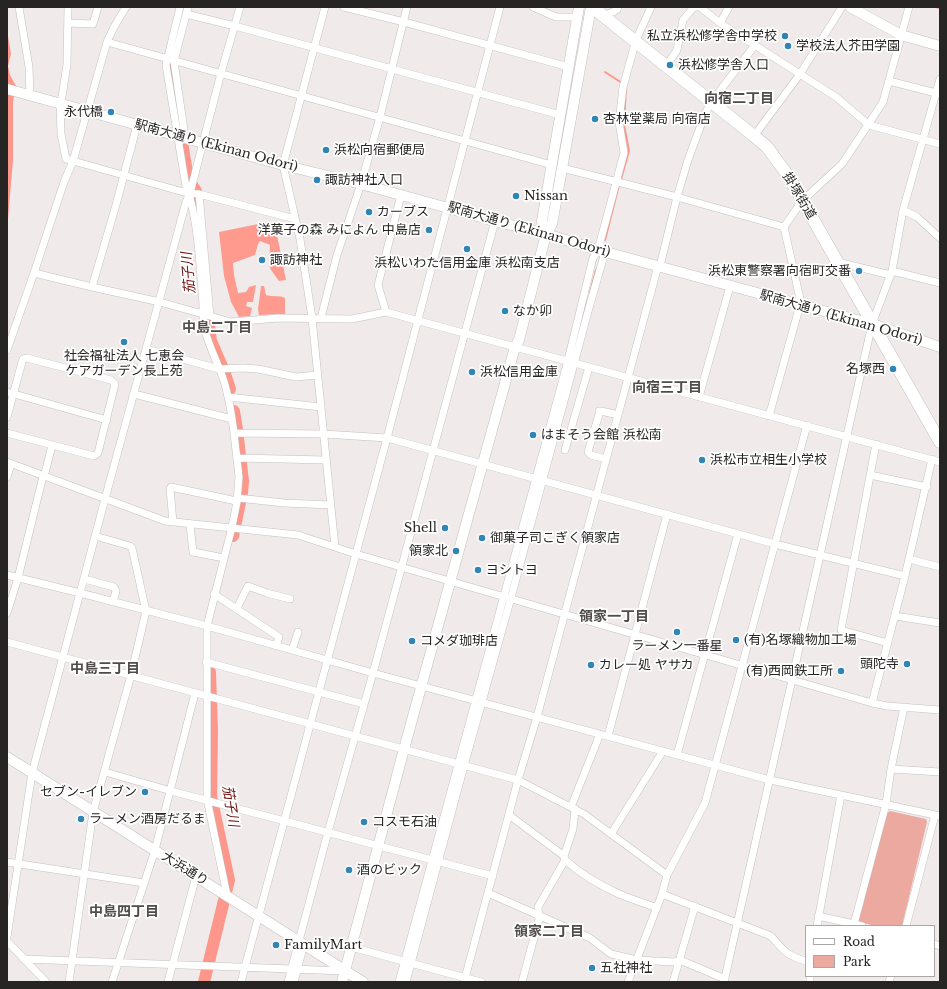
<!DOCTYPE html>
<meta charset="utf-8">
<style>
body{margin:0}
#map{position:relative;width:947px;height:989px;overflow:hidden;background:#f0ebea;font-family:"Libre Baskerville",serif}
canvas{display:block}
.frame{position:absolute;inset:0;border:8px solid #272524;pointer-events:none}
.legend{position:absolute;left:805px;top:925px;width:130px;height:52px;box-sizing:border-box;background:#fff;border:1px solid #a9a8a7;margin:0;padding:5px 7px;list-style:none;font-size:12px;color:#272524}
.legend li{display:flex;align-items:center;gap:8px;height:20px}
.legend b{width:20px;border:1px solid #a9a8a7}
</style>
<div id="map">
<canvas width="947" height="989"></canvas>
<div class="frame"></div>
<ul class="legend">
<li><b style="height:5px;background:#fff"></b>Road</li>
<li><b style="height:11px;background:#eba9a0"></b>Park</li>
</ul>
</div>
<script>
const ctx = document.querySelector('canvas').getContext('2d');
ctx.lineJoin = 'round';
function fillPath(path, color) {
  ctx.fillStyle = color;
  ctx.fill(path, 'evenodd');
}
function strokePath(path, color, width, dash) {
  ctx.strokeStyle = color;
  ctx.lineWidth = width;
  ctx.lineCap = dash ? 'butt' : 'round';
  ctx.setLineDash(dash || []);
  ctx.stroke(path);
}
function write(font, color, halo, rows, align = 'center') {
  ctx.font = font + ' "Libre Baskerville","Noto Sans JP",serif';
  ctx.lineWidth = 3.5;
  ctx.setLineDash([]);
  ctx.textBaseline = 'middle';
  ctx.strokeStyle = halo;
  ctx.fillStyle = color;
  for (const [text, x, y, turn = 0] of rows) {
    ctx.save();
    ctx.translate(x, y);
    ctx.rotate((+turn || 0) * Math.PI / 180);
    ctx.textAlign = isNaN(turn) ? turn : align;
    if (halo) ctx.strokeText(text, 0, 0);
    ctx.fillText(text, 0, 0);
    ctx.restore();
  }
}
fillPath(new Path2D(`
 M890 811 926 819 927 822 902 926H875L860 922 858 919 887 813Z`), '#eba9a0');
fillPath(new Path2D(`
 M268 222 276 230 286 280 279 281 271 270 269 265 270 245 260 241 258 244 255 255 233 263 234 275 238 293 246 292 249 287 256 285 253 302H247L246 306 252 308 250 316 239 317 231 302 224 276 219 232Z
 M261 286H264L266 295C272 297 279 295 285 298V314L259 315 258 309Z`), '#ff9a8e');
fillPath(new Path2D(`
 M7 30 11 54 8 66 10 75 16 86 13 102V160L7 231Z`), '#fd978c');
strokePath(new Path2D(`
 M935 7 940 8
 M605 72 622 83
 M621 179 629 151 624 125 626 86
 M605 240 619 185
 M590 293 596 270
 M519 554 537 488`), '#fd978c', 2);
strokePath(new Path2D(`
 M173 53 171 73 188 179 196 191 195 199 198 221
 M206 303 211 341 224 371 230 389
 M233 536 242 493 243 481 237 430 234 411
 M204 982 229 880 211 796 212 731 210 672`), '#fd978c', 12);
const street = new Path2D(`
 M19 7 29 67 30 96
 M68 7 67 64 62 97 60 104 61 134 66 159 187 193 199 194 295 219
 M180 7 166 65 187 193
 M325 7 283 165 300 239 312 318 335 547
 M344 7 404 22 569 67
 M533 7 556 17H578
 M694 7H700L720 23 836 97 869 125 940 144
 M186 14 235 26 560 115
 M604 16 617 10 618 7
 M68 23 93 24 98 7
 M720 23 729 7
 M107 42 552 165
 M667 65 677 50 683 20 694 7
 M889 81 940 94
 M754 136 800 74 842 7
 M185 137 174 61 188 7
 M562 168 677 197 784 227
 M189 194C199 230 200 269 203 305 201 335 215 354 224 381 229 398 232 416 234 433L324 434 387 438 775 544 905 576
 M199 194 210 316
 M903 210 917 217 940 238
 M837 262 891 275
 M660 266 677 197 688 160 705 114 712 101 755 45
 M892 271 940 283
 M34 273 92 287 160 302 231 322 278 318 352 319 386 312 940 462
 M92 287 116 205 137 125
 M386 312 378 285 401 195
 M321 318 337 255 361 184 380 117 407 7
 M146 349 219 369 243 368 258 369 296 377 317 375
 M7 350 34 273 64 182 73 161 107 42 114 27 126 7
 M7 392 107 420
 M134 394 232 419
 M228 397 321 407
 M699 397 730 286
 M769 416 800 305V299L784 227 802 201 842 164 883 102 909 7
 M7 417 22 362 23 359 27 358 111 380 115 384 98 453 94 456 7 433
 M876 444 841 630 888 643
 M565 450 589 367
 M237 458 326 460
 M606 459 591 455 588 452 599 414V411H601L618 415
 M7 462 165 521 298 535 356 554 872 703 887 706 940 710
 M870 475 927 487
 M7 477 11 464
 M44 477 52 445
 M238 498 284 503 331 505
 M173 522 170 489 171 487 232 500 237 502
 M190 525 193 552 224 558
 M909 559 940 567
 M7 575 80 593 207 626 373 673 770 780 940 816
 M84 579 114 587 116 591 113 602
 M214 594 276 635 279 637 276 646
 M237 608 248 586 267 593 290 599
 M7 613 18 578 43 476
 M895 616 940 623
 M7 642 518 780 584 814 667 875 662 894
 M292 650 298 632
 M206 662 364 704
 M872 703 905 576 932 459
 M608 736 667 514
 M677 755 738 534
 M891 769 940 772
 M105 772 171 791 493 876
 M571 807 600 734
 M509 815 564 856
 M611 834 663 751
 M565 860C581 874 599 885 619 894 631 899 644 903 657 908
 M7 862 144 883
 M667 875 705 803 807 425
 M488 893 590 938 611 954 637 960 674 962 680 960 725 979
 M227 895 207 799V626L232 527 237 502 239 477 234 433
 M818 916 854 924
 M817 926 841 795
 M862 926 854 924 886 804 891 769 904 707
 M906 926 935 815
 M7 937 32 773 105 499 186 202 190 193 221 73 240 7
 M7 941 46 982
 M934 944 940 946
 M351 947 481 982
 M23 959 345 971
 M69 982 93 812 131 675 146 611 132 548 130 546 95 536
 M112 982 155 850 195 693
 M168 982 196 876
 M241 982 387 438 500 7
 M288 982 328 832 373 673 495 221
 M294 982 304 944
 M399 982 567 364 593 258 598 250 624 153 619 122 623 87 636 40 651 7
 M406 982 464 766 511 598 589 308 605 252
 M464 982 518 780 537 717 658 266
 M522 982 539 919 538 907 565 860 564 856 573 829 575 809
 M628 982 662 894 771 936C784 951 787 956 806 961
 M673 982 695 906
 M724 982 872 324 892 271 903 210 940 79
 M810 982V976
 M889 982 891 976`);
const secondary = new Path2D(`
 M850 7 901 35 940 46
 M7 89 283 165 361 184 495 221 546 234 598 250 872 324 940 347
 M546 234 542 221 579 7
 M7 757 363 982
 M342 982 404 749 515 347 519 340 546 234 552 224 591 7`);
const highway = new Path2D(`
 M592 7 754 136 767 147 789 177 940 442`);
strokePath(street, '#c5c0bf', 8);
strokePath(secondary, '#c5c0bf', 11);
strokePath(highway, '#c5c0bf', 13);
strokePath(street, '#fff', 7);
strokePath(secondary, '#fff', 10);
strokePath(highway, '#fff', 12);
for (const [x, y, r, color] of [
 [785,36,4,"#3085b5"],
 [788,46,4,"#3085b5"],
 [670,65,4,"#3085b5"],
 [111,112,4,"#3085b5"],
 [595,119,4,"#3085b5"],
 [326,150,4,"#3085b5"],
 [317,180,4,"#3085b5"],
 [516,196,4,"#3085b5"],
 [369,212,4,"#3085b5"],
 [429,230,4,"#3085b5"],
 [467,249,4,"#3085b5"],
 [262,260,4,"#3085b5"],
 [859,271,4,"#3085b5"],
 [505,311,4,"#3085b5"],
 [124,342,4,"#3085b5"],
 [893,369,4,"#3085b5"],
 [472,372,4,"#3085b5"],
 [533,435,4,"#3085b5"],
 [702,460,4,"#3085b5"],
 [445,528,4,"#3085b5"],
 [482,538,4,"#3085b5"],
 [456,551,4,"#3085b5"],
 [478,570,4,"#3085b5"],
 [677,632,4,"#3085b5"],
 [736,640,4,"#3085b5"],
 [412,641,4,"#3085b5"],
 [907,664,4,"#3085b5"],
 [591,665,4,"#3085b5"],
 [841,671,4,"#3085b5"],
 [145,792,4,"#3085b5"],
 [81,819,4,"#3085b5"],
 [364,822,4,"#3085b5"],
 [349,870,4,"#3085b5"],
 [276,945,4,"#3085b5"],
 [592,968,4,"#3085b5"]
]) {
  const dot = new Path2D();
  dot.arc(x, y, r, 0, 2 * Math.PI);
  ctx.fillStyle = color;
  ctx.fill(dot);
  strokePath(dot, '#fff', 1.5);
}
write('13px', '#272524', '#fff', [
 ["私立浜松修学舎中学校",777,36,"right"],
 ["学校法人芥田学園",796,46],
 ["浜松修学舎入口",678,65],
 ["永代橋",103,112,"right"],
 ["杏林堂薬局 向宿店",603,119],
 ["浜松向宿郵便局",334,150],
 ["諏訪神社入口",325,180],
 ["Nissan",524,196],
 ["カーブス",377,212],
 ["洋菓子の森 みによん 中島店",421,230,"right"],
 ["諏訪神社",270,260],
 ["浜松いわた信用金庫 浜松南支店",467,263,"center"],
 ["浜松東警察署向宿町交番",851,271,"right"],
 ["なか卯",513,311],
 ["社会福祉法人 七恵会",124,356,"center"],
 ["ケアガーデン長上苑",124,371,"center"],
 ["名塚西",885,369,"right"],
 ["浜松信用金庫",480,372],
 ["はまそう会館 浜松南",541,435],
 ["浜松市立相生小学校",710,460],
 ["Shell",437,528,"right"],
 ["御菓子司こぎく領家店",490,538],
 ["領家北",448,551,"right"],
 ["ヨシトヨ",486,570],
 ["(有)名塚織物加工場",744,640],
 ["コメダ珈琲店",420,641],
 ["ラーメン一番星",677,646,"center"],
 ["頭陀寺",899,664,"right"],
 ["カレー処 ヤサカ",599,665],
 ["(有)西岡鉄工所",833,671,"right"],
 ["セブン-イレブン",137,792,"right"],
 ["ラーメン酒房だるま",89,819],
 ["コスモ石油",372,822],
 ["酒のビック",357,870],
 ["FamilyMart",284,945],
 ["五社神社",600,968]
], 'left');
write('13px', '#272524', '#fff', [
 ["駅南大通り (Ekinan Odori)",216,146,15],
 ["掛塚街道",799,196,59],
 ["駅南大通り (Ekinan Odori)",529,230,16],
 ["駅南大通り (Ekinan Odori)",841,318,16],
 ["大浜通り",185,869,32]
]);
write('bold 14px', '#504c4b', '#fff', [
 ["向宿二丁目",739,99],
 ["中島二丁目",217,328],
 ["向宿三丁目",667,388],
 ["領家一丁目",614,617],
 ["中島三丁目",105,669],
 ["中島四丁目",124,912],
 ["領家二丁目",549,932]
]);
write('italic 14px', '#701715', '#fff', [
 ["茄子川",189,273,-95],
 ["茄子川",230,806,81]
]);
</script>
